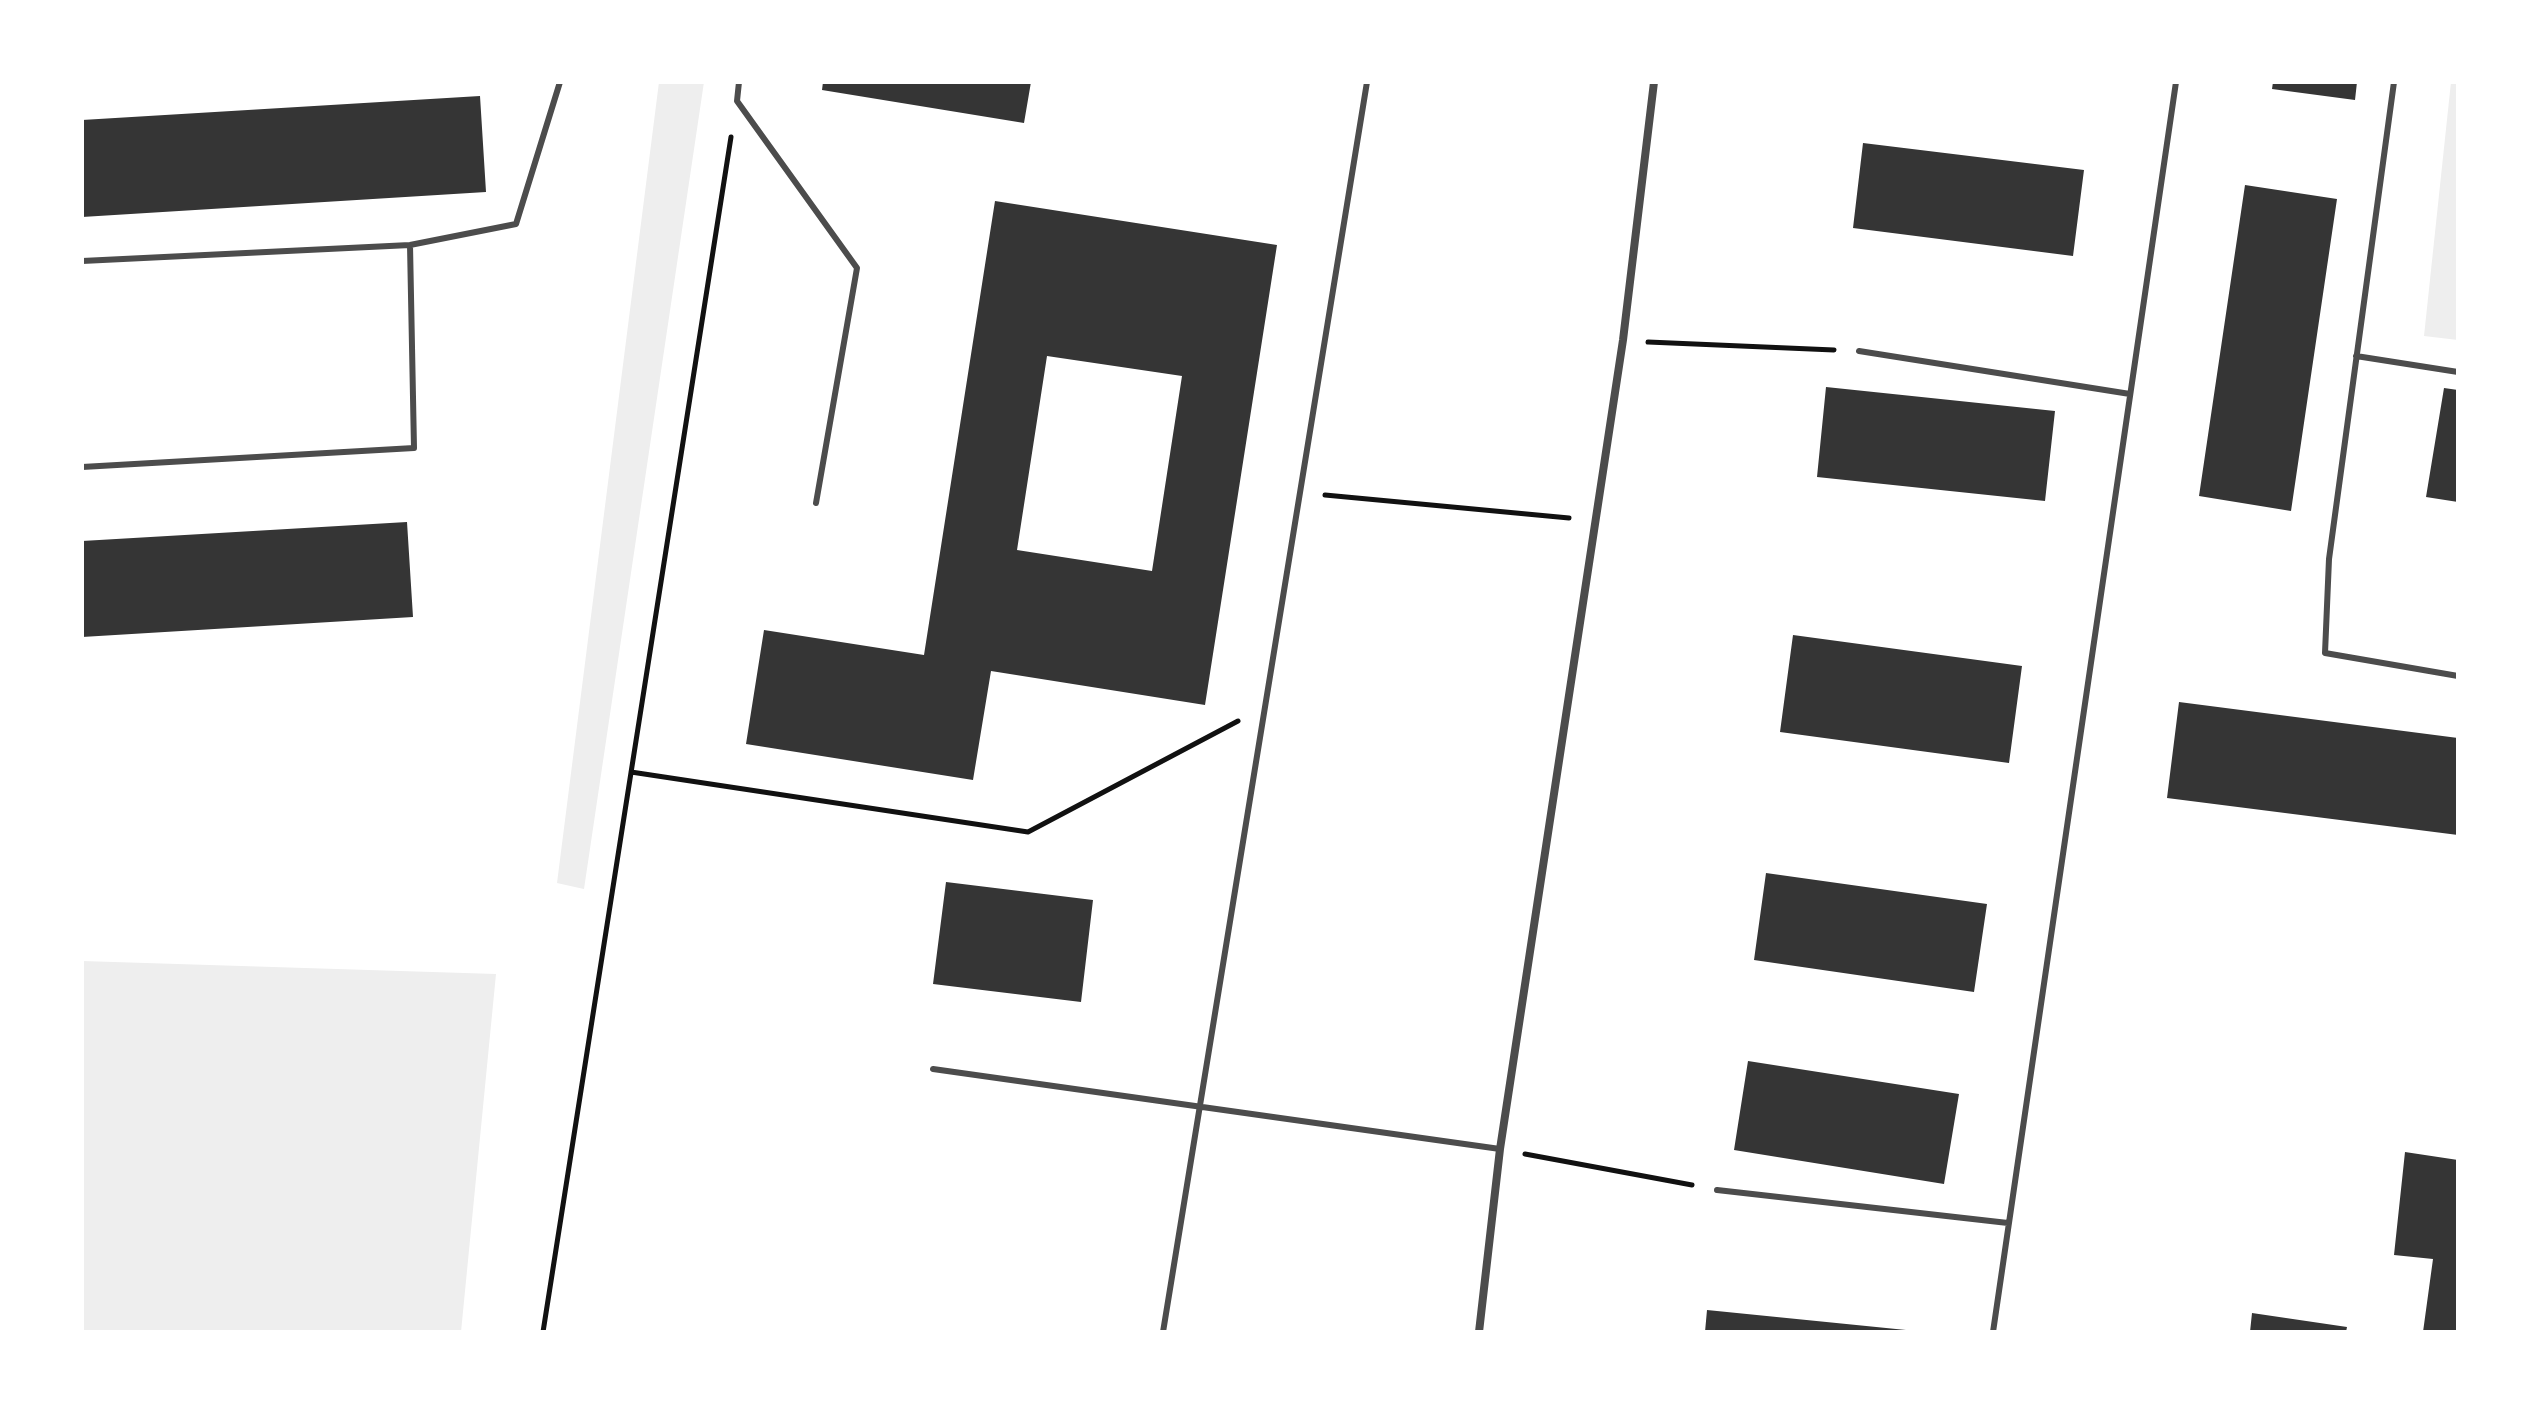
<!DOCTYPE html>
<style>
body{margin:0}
#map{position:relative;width:2540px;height:1414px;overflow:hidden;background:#fff;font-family:Commissioner,sans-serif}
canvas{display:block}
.frame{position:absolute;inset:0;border:84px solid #fff;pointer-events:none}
</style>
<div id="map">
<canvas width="2540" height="1414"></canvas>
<div class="frame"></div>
</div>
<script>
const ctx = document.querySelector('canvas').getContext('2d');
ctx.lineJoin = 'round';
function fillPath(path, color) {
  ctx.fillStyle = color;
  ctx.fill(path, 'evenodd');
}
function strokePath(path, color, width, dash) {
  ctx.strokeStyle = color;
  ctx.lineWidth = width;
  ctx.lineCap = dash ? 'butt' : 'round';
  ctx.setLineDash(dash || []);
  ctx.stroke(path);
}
fillPath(new Path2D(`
 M659 82H704L584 889 557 883Z
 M2451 82H2458V340L2424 336Z
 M82 961 496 974 461 1332H82Z`), '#eee');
fillPath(new Path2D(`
 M823 82H1031L1024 123 822 90Z
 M2273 82H2357L2355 100 2272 89Z
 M480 96 486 192 82 217V120Z
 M1863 143 2084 170 2073 256 1853 228Z
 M2245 185 2337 199 2291 511 2199 496Z
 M995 201 1277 245 1205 705 991 671 973 780 746 744 764 630 924 655ZM1047 356 1182 376 1152 571 1017 550Z
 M1826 387 2055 411 2045 501 1817 477Z
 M2444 388 2458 390V502L2426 497Z
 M407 522 413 617 82 637V541Z
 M1793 635 2022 666 2009 763 1780 732Z
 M2179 702 2458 738V835L2167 798Z
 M1766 873 1987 904 1974 992 1754 960Z
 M946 882 1093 900 1081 1002 933 984Z
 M1748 1061 1959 1094 1944 1184 1734 1150Z
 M2405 1152 2458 1160V1332H2423L2433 1259 2394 1255Z
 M1707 1310 1906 1330V1332H1705Z
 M2252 1313 2347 1327 2346 1332H2250Z`), '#353535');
strokePath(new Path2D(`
 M1648 342 1834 350
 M1325 495 1569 518
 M631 772 1028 832 1238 721
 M1525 1154 1692 1185
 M543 1332 731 137`), '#111', 5);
strokePath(new Path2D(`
 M739 82 737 101 857 268 816 503
 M2394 82 2329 559 2325 653 2458 676
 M82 261 410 245 516 224 560 82
 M1859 351 2130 394
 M2356 356 2458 372
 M82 467 414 448 410 245
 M933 1069 1500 1149
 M1717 1190 2008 1223
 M1163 1332 1367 82
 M1993 1332 2176 82`), '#4c4c4c', 6);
strokePath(new Path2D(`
 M1479 1332 1500 1149 1623 340 1654 82`), '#4c4c4c', 8);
</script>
